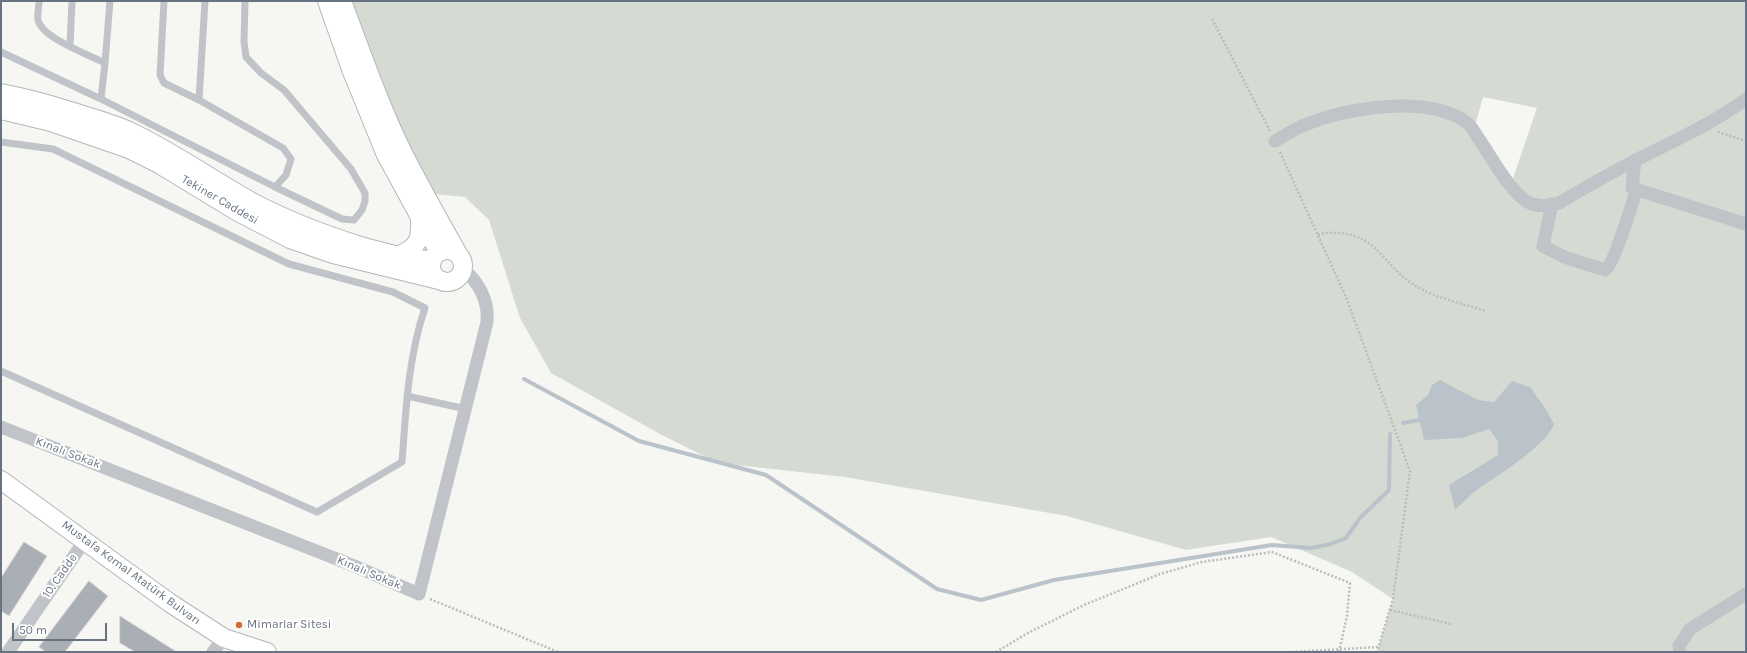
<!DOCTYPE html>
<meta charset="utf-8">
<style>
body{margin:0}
#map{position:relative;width:1747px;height:653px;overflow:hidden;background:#f6f6f3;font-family:Karla,sans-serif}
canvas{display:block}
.frame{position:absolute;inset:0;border:2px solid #687382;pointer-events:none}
.scale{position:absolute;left:12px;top:623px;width:95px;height:18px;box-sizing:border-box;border:2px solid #687382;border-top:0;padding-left:5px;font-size:12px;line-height:14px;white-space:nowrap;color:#687382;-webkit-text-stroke:3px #fff;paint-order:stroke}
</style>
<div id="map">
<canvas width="1747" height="653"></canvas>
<div class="frame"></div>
<div class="scale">50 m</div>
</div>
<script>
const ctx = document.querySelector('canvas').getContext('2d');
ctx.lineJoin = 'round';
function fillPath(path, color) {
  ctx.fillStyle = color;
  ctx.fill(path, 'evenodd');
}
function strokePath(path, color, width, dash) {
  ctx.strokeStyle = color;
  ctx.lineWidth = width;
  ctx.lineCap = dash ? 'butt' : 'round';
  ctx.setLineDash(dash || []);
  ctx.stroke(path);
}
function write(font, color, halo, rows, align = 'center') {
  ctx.font = font + ' Karla,sans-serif';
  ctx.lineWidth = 4;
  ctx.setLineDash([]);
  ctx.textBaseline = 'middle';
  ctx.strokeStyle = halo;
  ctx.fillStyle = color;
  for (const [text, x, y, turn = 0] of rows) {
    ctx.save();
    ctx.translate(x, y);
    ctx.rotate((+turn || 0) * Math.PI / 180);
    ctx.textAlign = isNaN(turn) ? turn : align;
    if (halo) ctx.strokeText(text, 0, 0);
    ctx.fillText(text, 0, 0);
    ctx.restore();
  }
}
fillPath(new Path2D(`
 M334 1H1746V652H1377L1393 599 1352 572 1271 537 1186 550 1067 516 845 477 718 463 660 434 551 373 520 318 489 220 465 197 414 192ZM1483 97 1537 108 1511 184 1474 129Z`), '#d5dbd3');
fillPath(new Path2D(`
 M1440 380 1478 400 1494 402 1512 381 1530 387 1545 408 1554 424C1547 445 1497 476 1478 489 1470 495 1463 503 1455 510L1449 485 1498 455V441L1489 429 1462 438 1424 440 1416 405 1428 395 1432 385Z`), '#bac3c9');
strokePath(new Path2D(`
 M524 379 639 441 766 475 937 589 981 600 1054 580 1272 545 1311 548 1331 544 1346 538 1360 518 1389 490 1390 434
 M1403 423 1419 420`), '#bac3c9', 4);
const building = new Path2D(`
 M24 542 47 556 9 616 1 611V578Z
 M89 581 108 596 65 652H46L39 647Z
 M120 616 177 652H135L120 643Z`);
fillPath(building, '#aaafb6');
strokePath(building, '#d8d8d6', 1);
const secondary = new Path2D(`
 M327 1 351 69 386 155 439 252
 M342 1C362 54 380 107 405 157 422 190 440 222 458 254
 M1 93C27 98 52 105 77 113 95 119 114 124 131 132 173 152 211 179 252 202 288 221 325 235 364 247 387 253 409 259 432 260
 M1 110 51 122 129 149 159 164 238 212 290 239 333 254 443 281
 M431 266a16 16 0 1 1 32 0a16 16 0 1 1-32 0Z
 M398 256C418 247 421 241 420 219
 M1 480 170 603 224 638 267 652`);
strokePath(secondary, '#b3b6bb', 20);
strokePath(new Path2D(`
 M1212 19 1270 131
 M1718 132 1746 141
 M1280 152 1346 297 1410 471 1393 599 1377 652
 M1318 235C1325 232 1332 233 1339 233 1377 235 1384 266 1413 284 1433 298 1462 303 1485 311
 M430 599 558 652
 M1390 610 1451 624
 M996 652 1028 633 1084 605 1160 574 1202 562 1272 552 1350 583 1347 616 1339 652
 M1292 652 1378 647`), '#babcbf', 2.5, [2, 2]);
strokePath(new Path2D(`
 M39 1C39 7 37 14 38 20 42 38 89 55 105 63
 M164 1 160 75 164 83 199 100 283 148 291 159 286 175 275 187
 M70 46 72 1
 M1 52 101 99 275 187 342 219 354 220 362 210 365 201V193L351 169 284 90 261 73 246 57 244 42 245 1
 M101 99 105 63 110 1
 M199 100 205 1
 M1 142 53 149 289 264 393 292 425 308C408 358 406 409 402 462L317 512 1 371
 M407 396 466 409`), '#c0c3c7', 7);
strokePath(new Path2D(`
 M1275 141C1284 136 1293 130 1302 126 1345 108 1426 94 1466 122 1472 125 1475 134 1479 139 1491 156 1512 197 1532 204 1541 207 1550 205 1559 203 1585 188 1610 173 1636 160 1674 141 1712 124 1746 99
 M1635 160 1632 188 1746 224
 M1552 204 1543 246 1564 257 1605 270C1614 265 1632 203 1637 189
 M1 427 352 565 419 594 487 322C489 300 479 283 463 268
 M8 652 85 540
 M213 652 224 638
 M1680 652 1679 646 1690 629 1746 594`), '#c0c3c7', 13);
strokePath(secondary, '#fff', 18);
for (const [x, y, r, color] of [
 [239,625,4,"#d66b34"]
]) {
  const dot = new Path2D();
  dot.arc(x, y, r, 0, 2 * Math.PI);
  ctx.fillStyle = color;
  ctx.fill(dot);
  strokePath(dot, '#fff', 1.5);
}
write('12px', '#687382', '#fff', [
 ["Tekiner Caddesi",220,200,30],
 ["Kınalı Sokak",68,453,21],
 ["Mustafa Kemal Atatürk Bulvarı",131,573,36],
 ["Kınalı Sokak",369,573,23],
 ["10. Cadde",60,576,-55]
]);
write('12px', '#687382', '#fff', [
 ["Mimarlar Sitesi",247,625]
], 'left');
</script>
